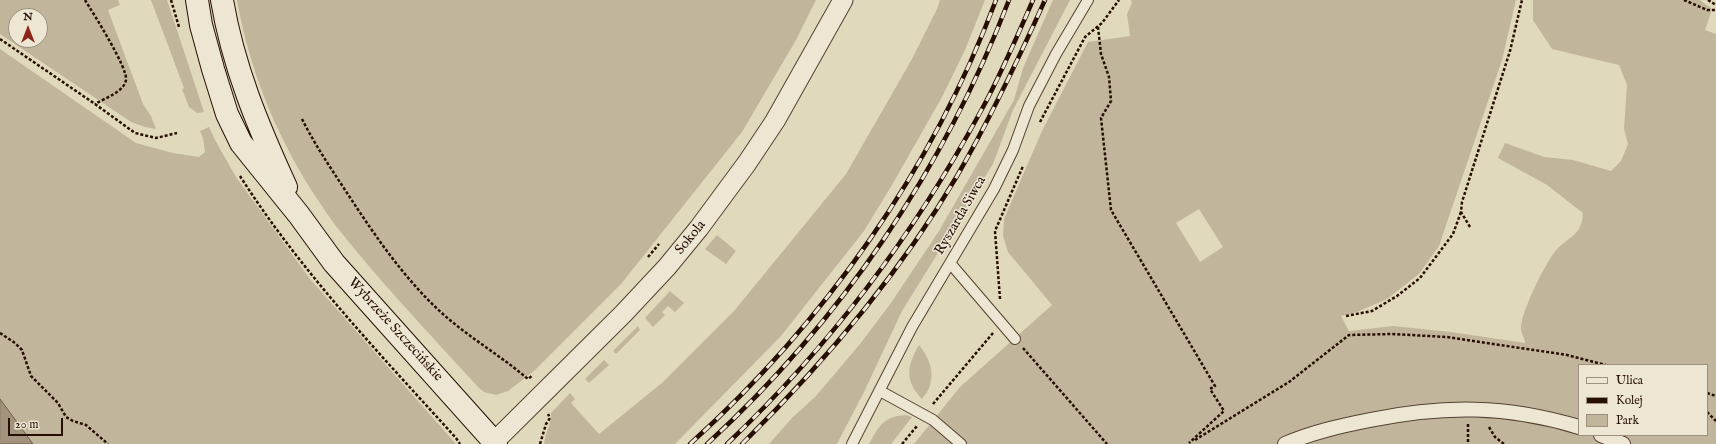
<!DOCTYPE html>
<meta charset="utf-8">
<style>
body{margin:0}
#map{position:relative;width:1716px;height:444px;overflow:hidden;background:#e1d9bb;font-family:"IM FELL English",serif}
canvas{display:block}
.legend{position:absolute;left:1578px;top:364px;width:130px;height:72px;box-sizing:border-box;background:#ece6d3;border:1px solid #9d9080;margin:0;padding:5px 7px;list-style:none;font-size:12px;color:#270e03}
.legend li{display:flex;align-items:center;gap:8px;height:20px}
.legend b{width:20px;border:1px solid #9d9080}
.north{position:absolute;left:8px;top:8px;width:40px;height:40px;box-sizing:border-box;background:#ece6d3;border:1px solid #9d9080;border-radius:50%;rotate:0deg;font-size:11px;font-weight:700;line-height:16px;text-align:center;color:#270e03}
.north::after{content:'';display:block;margin:auto;width:14px;height:18px;background:#8f2418;clip-path:polygon(50% 0,100% 100%,50% 72%,0 100%)}
.scale{position:absolute;left:8px;top:418px;width:55px;height:18px;box-sizing:border-box;border:2px solid #270e03;border-top:0;padding-left:5px;font-size:12px;line-height:14px;white-space:nowrap;color:#270e03;-webkit-text-stroke:3px #ece6d3;paint-order:stroke}
</style>
<div id="map">
<canvas width="1716" height="444"></canvas>
<ul class="legend">
<li><b style="height:5px;background:#ece6d3"></b>Ulica</li>
<li><b style="height:5px;background:#270e03"></b>Kolej</li>
<li><b style="height:11px;background:#c1b69c"></b>Park</li>
</ul>
<div class="north">N</div>
<div class="scale">20 m</div>
</div>
<script>
const ctx = document.querySelector('canvas').getContext('2d');
ctx.lineJoin = 'round';
function fillPath(path, color) {
  ctx.fillStyle = color;
  ctx.fill(path, 'evenodd');
}
function strokePath(path, color, width, dash) {
  ctx.strokeStyle = color;
  ctx.lineWidth = width;
  ctx.lineCap = dash ? 'butt' : 'round';
  ctx.setLineDash(dash || []);
  ctx.stroke(path);
}
function write(font, color, halo, rows, align = 'center') {
  ctx.font = font + ' "IM FELL English",serif';
  ctx.lineWidth = 3;
  ctx.setLineDash([]);
  ctx.textBaseline = 'middle';
  ctx.strokeStyle = halo;
  ctx.fillStyle = color;
  for (const [text, x, y, turn = 0] of rows) {
    ctx.save();
    ctx.translate(x, y);
    ctx.rotate((+turn || 0) * Math.PI / 180);
    ctx.textAlign = isNaN(turn) ? turn : align;
    if (halo) ctx.strokeText(text, 0, 0);
    ctx.fillText(text, 0, 0);
    ctx.restore();
  }
}
fillPath(new Path2D(`
 M0 0H118L120 5 108 10 143 104 151 116 156 129 145 127 131 122 0 34ZM16 16H40V40H16Z
 M151 0H167L204 112 197 113 189 107 182 89 184 88Z
 M237 0H816L796 40 742 132 621 284 534 371 508 391 496 395 484 392 479 388C438 343 396 299 357 252 345 237 332 222 322 206 280 145 250 74 237 0Z
 M940 0H985L965 50 942 97 892 185 864 231 781 336 675 444H544C545 433 552 423 551 413L570 393 575 399 571 403 599 434 663 382 734 311 846 174 912 59 937 9Z
 M1053 0H1070L1013 110 993 164 902 311 864 392 837 444H769L792 418 816 396 860 344 891 303 939 231 1014 100 1023 68Z
 M1131 0H1516L1502 60 1439 246 1419 274 1387 299 1357 312 1341 316 1349 331 1393 326 1451 332 1525 343C1525 339 1521 333 1521 328 1521 312 1546 261 1557 249 1570 236 1582 235 1583 213L1547 185 1498 158 1505 143 1544 157 1573 160 1611 171 1621 161 1628 144 1624 129 1627 85 1619 65 1552 49 1533 20V0H1700L1712 9 1705 30 1716 34V444H914L960 387 1052 305 1008 252 1003 236 1004 219 1042 131 1088 42 1130 36 1127 14 1132 3ZM1199 209 1223 247 1200 262 1176 223ZM1579 365H1707V435H1579Z
 M0 49 136 143 173 153 199 157 205 152 203 138 200 131 209 127 215 140 236 177 310 279 456 444H0Z
 M717 235 736 251 726 264 705 249Z
 M670 291 684 303 675 312 668 306 662 312 665 315 653 327 645 318Z
 M638 326 640 330 616 354 613 351Z
 M919 345C932 361 938 381 922 399 904 380 907 366 919 345Z
 M604 360 609 365 589 383 585 379Z
 M905 415 912 417 891 444H869C879 426 883 417 905 415Z`), '#c1b69c');
const water = new Path2D(`
 M0 399 33 444H0Z`);
fillPath(water, '#a2947c');
strokePath(water, '#715e4c', 1);
const service = new Path2D(`
 M950 263 1015 339
 M880 391 933 420 961 444
 M852 444 912 327 994 189 1013 150 1029 106 1056 54 1088 0`);
const pedestrian = new Path2D(`
 M1601 435 1623 444
 M1285 444C1313 432 1340 426 1370 420 1444 405 1506 405 1579 427`);
const minor = new Path2D(`
 M494 442 623 314 667 267 699 228 747 163 775 121 843 0`);
const secondary = new Path2D(`
 M197 0 201 25 213 69 227 114 241 143 299 215 334 263 496 444
 M222 0C233 66 258 126 286 187`);
strokePath(service, '#564131', 12);
strokePath(pedestrian, '#564131', 16);
strokePath(minor, '#564131', 21);
strokePath(secondary, '#270e03', 24);
strokePath(new Path2D(`
 M85 0C93 13 128 68 126 80 124 92 105 98 95 104
 M171 0 179 27
 M1684 0 1707 10H1716
 M1708 0 1716 5
 M1098 27 1101 54 1109 77 1111 101 1101 118 1111 210 1215 386 1210 389 1224 411 1189 443
 M0 39 95 104 135 133 156 138 177 133
 M302 119C316 147 334 173 351 199 378 240 407 282 444 315 470 338 501 356 528 379L533 375
 M1040 122 1085 37 1102 23 1119 0
 M240 176C301 272 380 354 456 438L460 444
 M1470 227 1461 212 1462 202 1510 51 1522 0
 M648 257 659 244
 M1000 299 995 231 1023 166
 M1346 316 1372 311 1397 296 1420 278 1453 234 1461 212
 M0 333 15 343 22 350 31 376 58 403 66 417 73 421 86 425 108 444
 M1023 348 1107 444
 M1707 393 1716 396
 M933 404 993 333
 M1707 412 1716 421
 M1468 424V444
 M1489 427 1495 437 1504 444
 M1195 440 1289 382 1349 335 1392 334 1447 337 1567 355 1606 365
 M540 444 546 424 550 418 548 414
 M902 444 917 426`), '#270e03', 2.5, [3, 2]);
strokePath(service, '#ece6d3', 10);
strokePath(pedestrian, '#ece6d3', 14);
strokePath(minor, '#ece6d3', 19);
strokePath(secondary, '#ece6d3', 22);
const rail = new Path2D(`
 M690 444C824 323 932 170 996 0
 M707 444C840 322 944 169 1009 0
 M727 444C829 347 915 233 982 109 1001 74 1017 37 1033 0
 M742 444C823 364 899 275 957 176 990 119 1018 60 1045 0`);
strokePath(rail, '#270e03', 4.5);
strokePath(rail, '#ece6d3', 3, [9]);
write('14px', '#270e03', '#ece6d3', [
 ["Ryszarda Siwca",961,216,-60],
 ["Sokola",691,238,-51],
 ["Wybrzeże Szczecińskie",395,330,48]
]);
</script>
